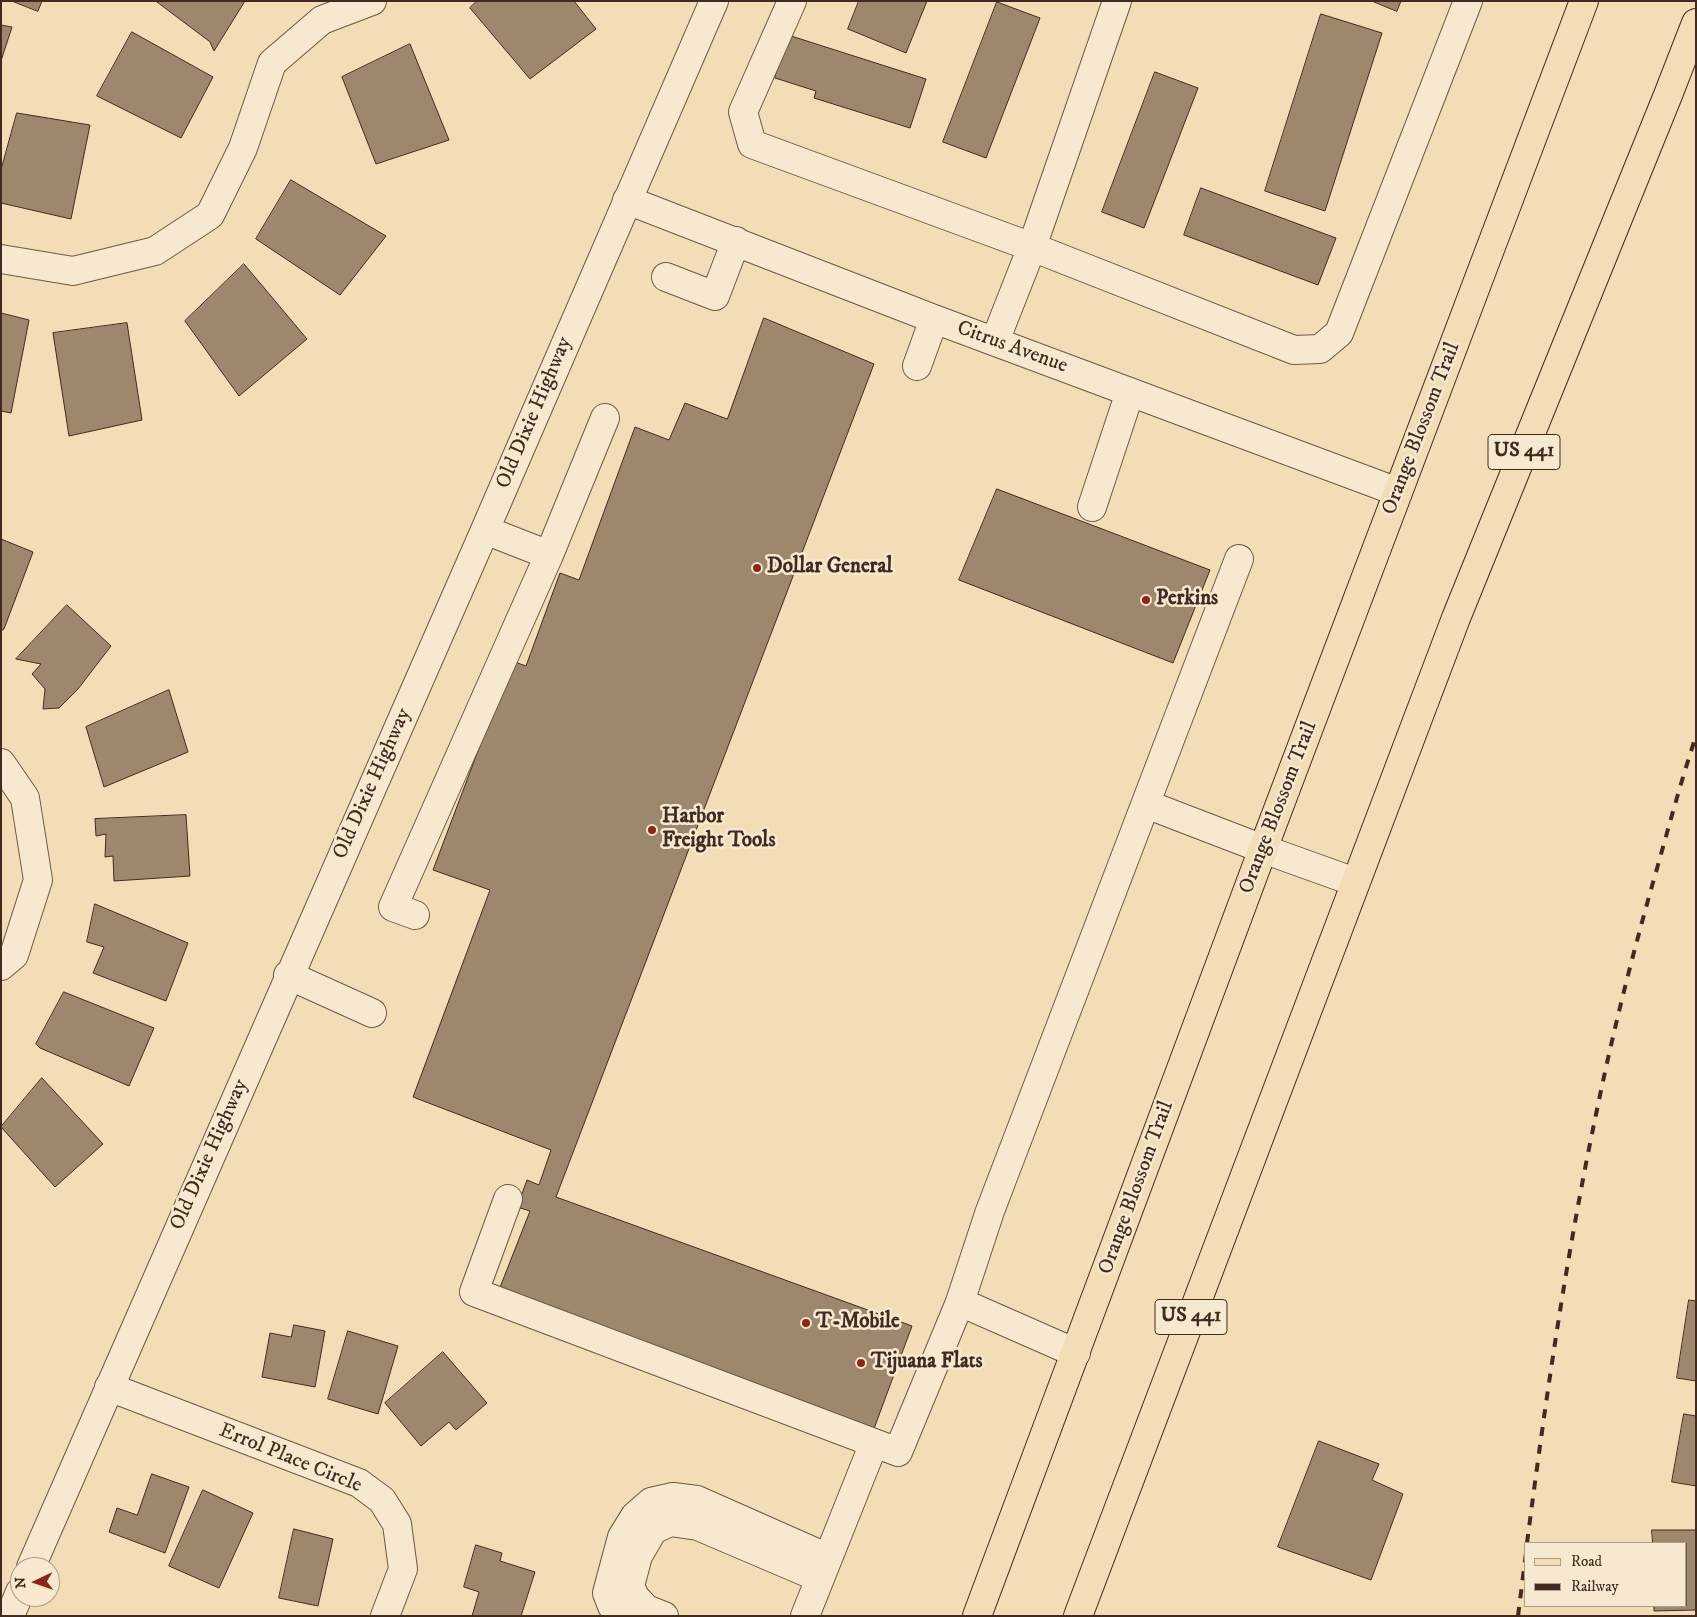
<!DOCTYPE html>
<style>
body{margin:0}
#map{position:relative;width:1697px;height:1617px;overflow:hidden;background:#f2ddb6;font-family:"IM FELL DW Pica",serif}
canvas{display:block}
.frame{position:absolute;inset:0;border:2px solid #412b21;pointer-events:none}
.legend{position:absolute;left:1524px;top:1542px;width:162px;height:65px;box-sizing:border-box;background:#f7e9d0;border:1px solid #ae9d8a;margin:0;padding:6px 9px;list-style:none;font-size:15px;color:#412b21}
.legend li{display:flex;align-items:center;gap:10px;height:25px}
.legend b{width:25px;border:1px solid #ae9d8a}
.north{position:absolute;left:10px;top:1557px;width:50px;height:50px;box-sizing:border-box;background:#f7e9d0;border:1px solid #ae9d8a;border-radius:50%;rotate:267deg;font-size:14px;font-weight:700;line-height:20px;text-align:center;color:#412b21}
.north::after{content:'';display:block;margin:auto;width:18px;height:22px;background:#8f2418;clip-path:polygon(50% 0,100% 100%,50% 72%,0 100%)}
</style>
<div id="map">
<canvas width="1697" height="1617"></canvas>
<div class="frame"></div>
<ul class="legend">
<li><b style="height:6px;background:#f2ddb6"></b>Road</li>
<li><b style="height:6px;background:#412b21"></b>Railway</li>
</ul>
<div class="north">N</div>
</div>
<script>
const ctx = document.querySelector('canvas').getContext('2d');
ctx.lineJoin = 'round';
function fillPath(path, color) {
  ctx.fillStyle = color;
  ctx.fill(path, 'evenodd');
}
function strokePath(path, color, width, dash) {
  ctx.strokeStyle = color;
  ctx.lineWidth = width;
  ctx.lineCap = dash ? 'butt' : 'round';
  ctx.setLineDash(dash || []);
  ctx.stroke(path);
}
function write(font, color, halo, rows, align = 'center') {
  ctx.font = font + ' "IM FELL DW Pica",serif';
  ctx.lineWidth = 5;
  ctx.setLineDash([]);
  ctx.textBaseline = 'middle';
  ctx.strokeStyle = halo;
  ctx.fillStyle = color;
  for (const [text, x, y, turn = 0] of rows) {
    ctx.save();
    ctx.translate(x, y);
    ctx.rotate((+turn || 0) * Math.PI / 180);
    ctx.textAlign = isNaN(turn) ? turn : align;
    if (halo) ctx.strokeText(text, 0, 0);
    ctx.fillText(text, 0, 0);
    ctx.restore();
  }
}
const building = new Path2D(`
 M12 1H42L38 11Z
 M156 1H245L214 51 210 42Z
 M477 1H574L596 29 530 79 470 8Z
 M859 1H927L906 53 848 29Z
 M1372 1H1401L1397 11Z
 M997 2 1040 18 986 158 943 142Z
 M1321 14 1382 33 1325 211 1265 191Z
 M1 25 12 27 1 61Z
 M132 32 213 77 181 138 97 96Z
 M788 35 926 79 910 128 814 98 816 91 775 78Z
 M410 44 449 140 376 164 342 77Z
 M1155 72 1198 88 1144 228 1102 212Z
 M17 113 90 125 71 219 1 203V170Z
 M291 180 386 236 340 295 256 239Z
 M1201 188 1336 238 1318 285 1184 235Z
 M244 264 307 339 239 396 185 321Z
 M1 313 29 320 11 413 1 411Z
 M764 318 874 364 556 1197 912 1326 872 1434 497 1295 530 1211 517 1207 527 1180 539 1185 551 1150 413 1097 490 890 433 870 512 661 526 666 560 573 579 580 635 427 669 440 685 403 727 419Z
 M127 323 142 420 69 436 53 333Z
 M997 489 1210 570 1173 663 959 580Z
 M1 539 33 552 4 629 1 631Z
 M67 605 111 646 78 689 59 708 43 709 45 689 32 674 41 664 16 659Z
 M169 690 188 752 104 787 86 727Z
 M186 815 190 876 114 881 113 856 105 857 106 834 96 836 95 819Z
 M95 904 188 943 166 1001 93 973 104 947 87 942Z
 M64 992 154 1028 129 1086 40 1048 36 1044Z
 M42 1078 103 1144 55 1187 1 1127Z
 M1689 1300 1696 1301V1381L1677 1378Z
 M294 1325 325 1331 315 1387 262 1377 270 1333 291 1337Z
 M348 1331 398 1346 378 1414 328 1399Z
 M443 1352 487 1403 456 1430 449 1422 421 1446 385 1403Z
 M1684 1414 1696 1416V1486L1672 1482Z
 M1319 1441 1379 1464 1372 1480 1403 1494 1371 1580 1278 1547Z
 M152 1474 189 1487 165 1553 109 1532 117 1508 137 1515Z
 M203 1490 253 1513 219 1588 169 1566Z
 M294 1529 333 1539 318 1606 279 1598Z
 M1652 1530H1696V1610L1654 1611V1606H1686V1543H1653Z
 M476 1545 502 1553 500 1561 535 1572 521 1616H472L479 1592 464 1587Z`);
fillPath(building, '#9d886e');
strokePath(building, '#412b21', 1);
const minor = new Path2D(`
 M792 1 743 112 752 144 1032 247 1294 350 1320 349 1339 333 1468 1
 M627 200 934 319 1398 492
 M1 259 73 271 155 251 210 215 243 148 272 63 322 20 372 1
 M666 277 715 296 736 241
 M995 341 1032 247 1117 1
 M917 366 934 319
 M1092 507 1130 392
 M485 530 549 555
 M1 763 25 798 38 880 14 955 1 966
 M1146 804 1263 849 1355 882
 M415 915 393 907 549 555 605 418
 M288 975 372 1013
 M508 1199 474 1292 898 1452 960 1302 990 1211 1239 559
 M960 1302 1076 1353
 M109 1387 359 1483 382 1500 397 1524 403 1569 385 1616
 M31 1567 485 530 714 1
 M10 1616 20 1592
 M622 1616 612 1606 607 1593 622 1537 635 1516 651 1502 673 1497 697 1500 828 1558
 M664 1616 646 1609 635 1597 630 1586 638 1556 653 1530 670 1522 698 1526 820 1578
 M805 1616 874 1443`);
const major = new Path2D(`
 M977 1616 1263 849 1584 1
 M1078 1616 1456 618 1668 95 1696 23`);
strokePath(minor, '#6d5846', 30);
strokePath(major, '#412b21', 30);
strokePath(minor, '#f7e9d0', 28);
strokePath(major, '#f2ddb6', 28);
strokePath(new Path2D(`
 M1527 1543C1546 1397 1567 1250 1598 1105 1614 1027 1634 949 1656 872 1669 826 1681 781 1696 736
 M1518 1616 1526 1553`), '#412b21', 4, [9, 9]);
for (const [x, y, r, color] of [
 [757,568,5,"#8f2418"],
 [1146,600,5,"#8f2418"],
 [652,830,5,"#8f2418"],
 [806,1323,5,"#8f2418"],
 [861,1363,5,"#8f2418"]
]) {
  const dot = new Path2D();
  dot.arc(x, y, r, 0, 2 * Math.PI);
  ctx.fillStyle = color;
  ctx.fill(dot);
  strokePath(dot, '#f7e9d0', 2);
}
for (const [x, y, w] of [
 [1524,452,72],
 [1191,1317,72]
]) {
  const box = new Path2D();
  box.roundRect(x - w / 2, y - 17.5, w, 35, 4);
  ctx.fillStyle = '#f7e9d0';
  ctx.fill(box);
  strokePath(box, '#412b21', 1);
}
write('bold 20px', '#412b21', null, [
 ["US 441",1524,452],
 ["US 441",1191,1317]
]);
write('21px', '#412b21', '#f7e9d0', [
 ["Citrus Avenue",1012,348,20],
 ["Old Dixie Highway",535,413,-67],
 ["Orange Blossom Trail",1422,429,-69],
 ["Old Dixie Highway",373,784,-66],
 ["Orange Blossom Trail",1279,808,-69],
 ["Old Dixie Highway",210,1155,-66],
 ["Orange Blossom Trail",1137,1188,-70],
 ["Errol Place Circle",290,1459,22]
]);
write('bold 21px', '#412b21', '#f7e9d0', [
 ["Dollar General",767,568],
 ["Perkins",1156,600],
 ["Harbor",662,818],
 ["Freight Tools",662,842],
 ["T-Mobile",816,1323],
 ["Tijuana Flats",871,1363]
], 'left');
</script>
